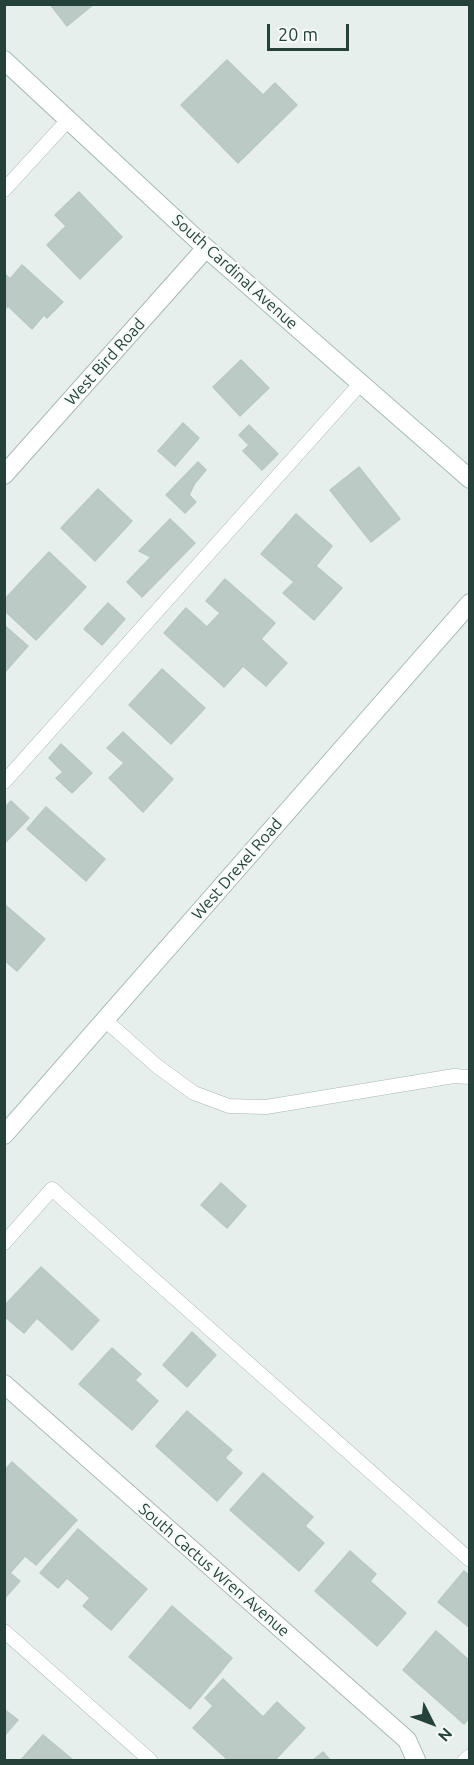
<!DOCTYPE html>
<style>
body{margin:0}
#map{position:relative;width:474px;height:1765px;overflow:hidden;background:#e6efeb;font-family:Ubuntu,sans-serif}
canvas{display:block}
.frame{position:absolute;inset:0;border:6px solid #24423a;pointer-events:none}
.north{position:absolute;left:402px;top:1693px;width:60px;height:60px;-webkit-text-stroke:4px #f7fbf9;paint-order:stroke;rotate:132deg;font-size:16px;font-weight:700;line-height:24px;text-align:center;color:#24423a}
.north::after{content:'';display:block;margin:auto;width:21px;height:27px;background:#24423a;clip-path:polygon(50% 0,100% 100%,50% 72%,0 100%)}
.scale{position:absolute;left:267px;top:24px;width:82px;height:27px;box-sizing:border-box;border:3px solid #24423a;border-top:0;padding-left:8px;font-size:18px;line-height:21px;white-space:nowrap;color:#24423a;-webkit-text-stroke:4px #f7fbf9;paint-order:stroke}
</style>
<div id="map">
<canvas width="474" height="1765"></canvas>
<div class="frame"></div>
<div class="north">N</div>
<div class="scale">20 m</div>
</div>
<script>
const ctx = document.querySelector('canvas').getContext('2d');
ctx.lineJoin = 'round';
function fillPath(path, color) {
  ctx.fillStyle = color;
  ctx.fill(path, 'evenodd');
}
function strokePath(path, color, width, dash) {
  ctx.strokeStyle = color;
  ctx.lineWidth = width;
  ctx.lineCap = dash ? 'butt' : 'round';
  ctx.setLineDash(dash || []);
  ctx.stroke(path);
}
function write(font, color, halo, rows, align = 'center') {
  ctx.font = font + ' Ubuntu,sans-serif';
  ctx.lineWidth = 4.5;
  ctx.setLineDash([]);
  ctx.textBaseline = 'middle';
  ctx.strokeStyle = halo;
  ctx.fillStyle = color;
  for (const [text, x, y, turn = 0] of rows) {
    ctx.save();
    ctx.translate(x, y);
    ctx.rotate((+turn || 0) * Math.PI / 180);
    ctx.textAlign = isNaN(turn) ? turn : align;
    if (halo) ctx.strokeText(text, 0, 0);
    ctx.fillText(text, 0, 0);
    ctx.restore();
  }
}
const building = new Path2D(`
 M50 4H94L67 26Z
 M227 60 263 95 275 83 297 105 238 163 181 105Z
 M79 192 122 237 80 279 47 245 66 226 55 215Z
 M22 265 63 302 47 318 44 315 32 329 8 306 4 310V273L10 279Z
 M241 360 269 388 240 416 213 387Z
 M183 423 199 438 175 466 158 451Z
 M249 425 278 454 262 470 243 451 249 445 239 435Z
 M198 462 206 470 195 483 189 495 196 502 185 513 166 495Z
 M359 467 400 519 371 542 330 490Z
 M98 489 132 521 95 561 61 528Z
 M296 514 332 546 316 566 342 588 314 620 283 593 294 582 261 554Z
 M170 519 195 543 142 597 127 582 151 557 139 551Z
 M49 552 86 587 36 640 4 610V600Z
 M225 579 275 623 261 639 287 663 266 686 243 666 224 687 164 633 186 608 207 627 220 613 206 601Z
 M108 603 125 619 102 645 84 629Z
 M4 625 28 646 4 673Z
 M162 669 205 708 171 744 129 705Z
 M123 732 173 779 143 812 109 778 124 763 107 748Z
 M61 744 92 773 72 793 56 778 63 772 49 758Z
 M11 801 29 818 4 844V808Z
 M46 807 105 859 86 881 27 829Z
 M4 904 45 939 17 971 4 960Z
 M221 1183 246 1206 227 1228 201 1205Z
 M41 1267 99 1320 72 1350 37 1318 24 1333 4 1316V1306Z
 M192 1332 216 1355 187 1387 163 1365Z
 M112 1348 141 1374 135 1380 158 1401 132 1430 79 1384Z
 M187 1411 232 1450 225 1458 242 1473 217 1501 156 1446Z
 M12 1462 77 1520 36 1565 25 1556 10 1573 20 1581 4 1599V1471Z
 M263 1473 313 1517 305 1526 324 1543 299 1571 230 1510Z
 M78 1529 147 1589 111 1630 83 1606 90 1598 67 1578 58 1588 40 1573Z
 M350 1551 376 1574 370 1581 406 1613 377 1646 315 1591Z
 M464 1571 470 1576V1628L438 1602Z
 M172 1606 232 1658 190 1709 129 1657Z
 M436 1631 470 1661V1717L464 1724 403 1670Z
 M223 1679 263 1717 277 1702 305 1728 275 1760H228L193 1728 213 1706 205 1698Z
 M4 1709 18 1720 4 1736Z
 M43 1735 73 1760H21Z
 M323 1752 330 1760H313Z`);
fillPath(building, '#bbcac4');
strokePath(building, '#b8c9c2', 1.5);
const lane = new Path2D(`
 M4 190 69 119
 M4 782 361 383
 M105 1020 158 1067 194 1093 229 1106 266 1107 454 1076 470 1077
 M4 1243 52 1189 470 1560
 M4 1631 150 1760
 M465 1760 470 1756`);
const street = new Path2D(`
 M4 475 206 248
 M4 1384 407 1740 416 1760`);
const secondary = new Path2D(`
 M4 60 206 248 470 479
 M4 1135 470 603`);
strokePath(lane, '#a8b8b2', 15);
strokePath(street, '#a8b8b2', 20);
strokePath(secondary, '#a4bbb3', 20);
strokePath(lane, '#fff', 14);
strokePath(street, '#fff', 18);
strokePath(secondary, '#fff', 18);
write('16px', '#24423a', '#f7fbf9', [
 ["South Cardinal Avenue",235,272,42],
 ["West Bird Road",105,362,-48],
 ["West Drexel Road",237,869,-49],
 ["South Cactus Wren Avenue",214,1570,41]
]);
</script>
